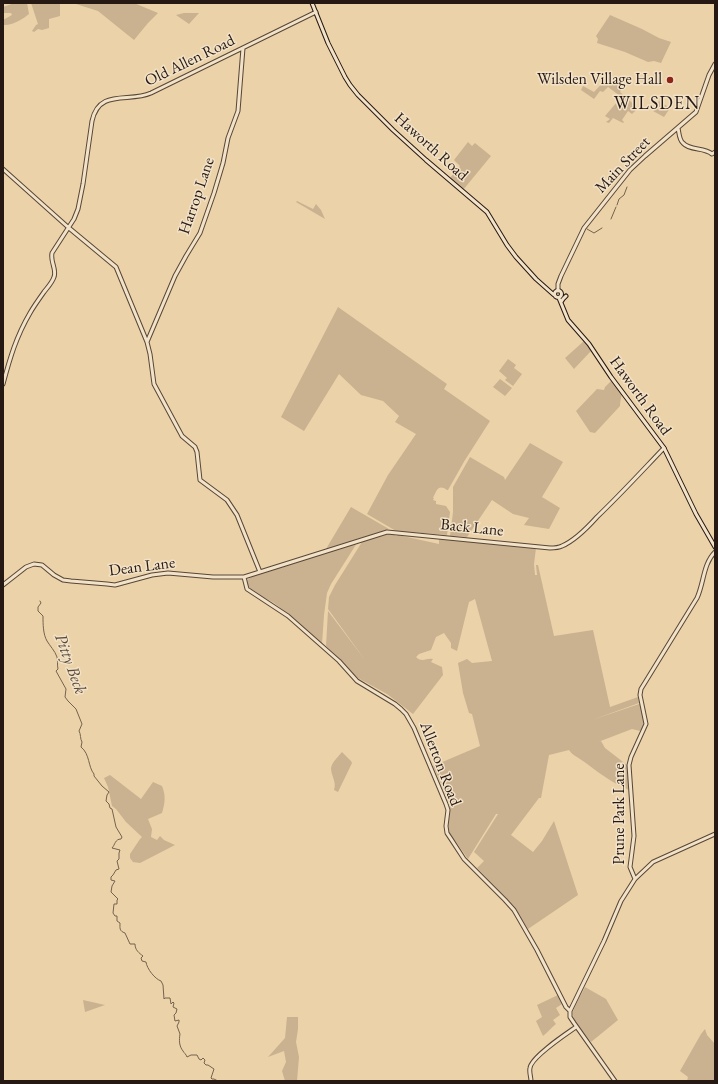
<!DOCTYPE html>
<style>
body{margin:0}
#map{position:relative;width:718px;height:1084px;overflow:hidden;background:#ebd2a9;font-family:"EB Garamond",serif}
canvas{display:block}
.frame{position:absolute;inset:0;border:4px solid #261813;pointer-events:none}
</style>
<div id="map">
<canvas width="718" height="1084"></canvas>
<div class="frame"></div>
</div>
<script>
const ctx = document.querySelector('canvas').getContext('2d');
ctx.lineJoin = 'round';
function fillPath(path, color) {
  ctx.fillStyle = color;
  ctx.fill(path, 'evenodd');
}
function strokePath(path, color, width, dash) {
  ctx.strokeStyle = color;
  ctx.lineWidth = width;
  ctx.lineCap = dash ? 'butt' : 'round';
  ctx.setLineDash(dash || []);
  ctx.stroke(path);
}
function write(font, color, halo, rows, align = 'center') {
  ctx.font = font + ' "EB Garamond",serif';
  ctx.lineWidth = 3;
  ctx.setLineDash([]);
  ctx.textBaseline = 'middle';
  ctx.strokeStyle = halo;
  ctx.fillStyle = color;
  for (const [text, x, y, turn = 0] of rows) {
    ctx.save();
    ctx.translate(x, y);
    ctx.rotate((+turn || 0) * Math.PI / 180);
    ctx.textAlign = isNaN(turn) ? turn : align;
    if (halo) ctx.strokeText(text, 0, 0);
    ctx.fillText(text, 0, 0);
    ctx.restore();
  }
}
fillPath(new Path2D(`
 M14 3H27L29 14C23 19 12 26 3 25V20L12 15 11 13H3V7L6 6Z
 M31 3H60V16L49 19V28L42 30 38 29 34 32 32 31 36 25 38 24Z
 M78 3H134L158 13 148 23 134 40 98 11 76 4Z
 M184 13H199L189 24 176 15Z
 M610 15 642 29 659 38 671 42 661 63 654 61 648 62 625 52 597 43 598 39 596 36Z
 M608 77 623 88 620 92 638 108 632 114 628 111 622 120 624 122 623 123 613 118 609 123 606 122 610 119 605 116 617 102 616 100 620 96 608 87 603 92 600 91 594 99 581 90 583 86 594 92Z
 M659 101 670 108 664 117 653 111Z
 M468 142 472 146 475 143 491 156 463 190 450 178 460 166 454 160Z
 M297 201 313 209 316 204 321 210 325 219 296 202Z
 M338 307 447 384 444 389 490 421 465 460 448 490H447C438 484 437 490 433 498H434L433 500 436 501V504L446 506 450 512 447 535 396 531 367 514 388 475 416 434 395 422 399 416 383 401 361 395 339 374 304 431 281 417Z
 M584 341 591 351 574 369 565 358Z
 M508 359 516 365 514 368 522 374 513 386 505 380 507 378 499 371Z
 M500 379 512 388 505 396 493 387Z
 M611 381 622 394C621 398 620 402 620 406L595 433 590 432 576 411 597 389 604 390 605 387Z
 M530 443 563 462 542 497 560 508 549 529 524 525 529 518 513 514 492 500 467 537 450 536 453 512V487L470 457 504 477 505 480Z
 M351 507 389 529 326 549Z
 M388 533 394 534 396 536 398 535 439 544V538L536 548 534 564 535 575H537L536 565H538L554 636 593 630 610 707 638 697 639 703 592 720 639 704H640L644 725 640 731 632 729 598 742 601 741 605 748 627 765 629 790C612 783 598 772 583 761 578 757 573 756 569 750L549 755 541 798H539L511 835 533 852 542 841 554 821 578 895 528 929 513 905 477 868 484 861 474 852 498 814H496L468 859 449 832 448 826 450 810 449 801 433 766 480 746 472 714 469 713 463 693 458 663 467 659 472 663 492 661 475 599 469 602 457 651 451 648V643L444 633 436 637 431 650 419 654 416 657C422 663 426 658 433 659L431 662 442 667 443 675 413 714 387 694 356 677 344 663 326 646 328 611 365 660 328 609 329 597 335 585 362 542Z
 M357 543 331 584 327 593 324 615 322 644C306 630 291 615 274 603 265 597 247 593 247 580L253 576Z
 M342 752 351 761 352 763 338 792 334 790C337 782 331 776 331 768 332 762 339 756 342 752Z
 M110 775 141 799 153 782 162 786C166 796 165 803 162 813L148 819 152 829 151 837 157 840 160 836 164 840 175 845 140 863 133 862 130 858V854L140 839 142 837 126 822 116 809 112 806 108 787 104 778Z
 M585 987 606 999 618 1020 591 1042C586 1035 572 1021 573 1013 573 1008 583 992 585 987Z
 M558 995 562 1004 556 1008 560 1015 553 1020 556 1024C551 1028 548 1032 543 1036L536 1021 542 1017 537 1005Z
 M83 1000 105 1005 85 1012Z
 M287 1017H298V1029L296 1042 299 1057 297 1081H285L282 1071 286 1062 284 1051 268 1057 285 1038Z
 M705 1029 707 1035 715 1044V1081H687L688 1077 680 1071 701 1034Z`), '#cab290');
strokePath(new Path2D(`
 M617 205 619 199 624 195 627 187
 M611 219 616 207
 M587 229 594 233 602 228
 M40 601 41 603 38 607V611L43 616C43 624 43 634 47 641 50 646 55 651 57 657 58 660 57 665 58 669L56 671 66 689 65 697 68 701 76 709 82 724 79 731C81 734 80 739 82 742L81 747C90 754 88 767 94 774V776L102 786 109 792 107 795 106 801 109 804 110 808 112 809 116 827 122 837 121 839C115 839 115 845 112 848L120 850 119 853V859L117 861 119 869 116 870 113 875 111 877V880L115 881 112 886 111 892 118 899 117 900V904H114L113 913 115 916H117V921L120 923C120 928 119 931 125 933L130 944H135C135 950 139 953 143 956L141 958 142 961 146 962C147 969 155 979 161 981L163 985 164 999 165 998H170L171 1004 173 1002 174 1003 173 1007 177 1009 176 1013 174 1015 175 1021 179 1020V1022L177 1026 180 1034C179 1040 179 1046 183 1051 184 1053 186 1054 187 1057L191 1055H197L199 1059 201 1060 203 1058 205 1060 204 1063 206 1065H208L214 1069 211 1078 212 1079H214L218 1081`), '#74624e', 1);
const tertiary = new Path2D(`
 M678 128C679 132 679 140 683 143 690 151 704 147 712 154L715 152
 M3 169 69 228 116 267 147 342 150 354 154 384 182 436 195 447 197 452 200 480 227 500 237 515 260 572
 M558 291V284L561 276 584 228 630 170 645 156 696 112 709 75 715 64
 M147 342 175 276 186 256 200 233 214 193 223 163 228 138 238 111 243 48
 M3 384C10 358 16 337 30 313 34 306 39 299 44 292 47 288 52 283 54 277 57 269 50 262 52 253L74 219 78 209 83 184 92 121C99 88 129 103 151 93L316 12
 M244 577 247 589 288 616 339 661 357 681 395 704 401 709 406 714 414 728 446 804 448 810 446 826 447 833 451 839 464 859 505 900 514 910 537 950 566 1007 570 1011V1017L574 1023 615 1081
 M3 585 26 567 34 564 42 565 54 575 63 580 71 581 107 584 115 585 152 575 168 573 213 577H244L387 532 550 548C554 548 558 548 562 546 574 541 588 527 597 517 620 495 642 471 664 448
 M635 879 630 867 634 836 629 765 631 757 646 724 640 695 641 689 697 598C704 583 703 564 715 552
 M570 1011 604 941 621 901 635 879 653 862 715 834
 M531 1081C531 1077 529 1072 530 1068 531 1057 566 1034 576 1027`);
const secondary = new Path2D(`
 M312 3 328 43 345 77 350 85 358 95 393 130 426 160 487 212 507 245 516 257 536 279 554 295
 M554.5 294a3.5 3.5 0 1 1 7 0a3.5 3.5 0 1 1-7 0Z
 M559 298 568 320 589 344 611 377 664 448 696 514 715 547
 M561 302 563 299 566 296`);
strokePath(tertiary, '#574638', 5);
strokePath(secondary, '#261813', 5);
strokePath(tertiary, '#f2e2c7', 3);
strokePath(secondary, '#f2e2c7', 3);
for (const [x, y, r, color] of [
 [670,80,4,"#8f2418"]
]) {
  const dot = new Path2D();
  dot.arc(x, y, r, 0, 2 * Math.PI);
  ctx.fillStyle = color;
  ctx.fill(dot);
  strokePath(dot, '#f2e2c7', 1.5);
}
write('16px', '#261813', '#f2e2c7', [
 ["Old Allen Road",190,61,-26],
 ["Haworth Road",431,147,42],
 ["Main Street",623,165,-46],
 ["Harrop Lane",197,196,-71],
 ["Haworth Road",640,396,54],
 ["Back Lane",472,528,6],
 ["Dean Lane",142,567,-7],
 ["Allerton Road",440,764,69],
 ["Prune Park Lane",620,814,-90]
]);
write('16px', '#261813', '#f2e2c7', [
 ["Wilsden Village Hall",662,80]
], 'right');
write('italic 17px', '#5a493b', '#f2e2c7', [
 ["Pitty Beck",70,664,70]
]);
ctx.letterSpacing = '1px';
write('18px', '#261813', '#f2e2c7', [
 ["WILSDEN",657,104]
]);
ctx.letterSpacing = '0px';
</script>
